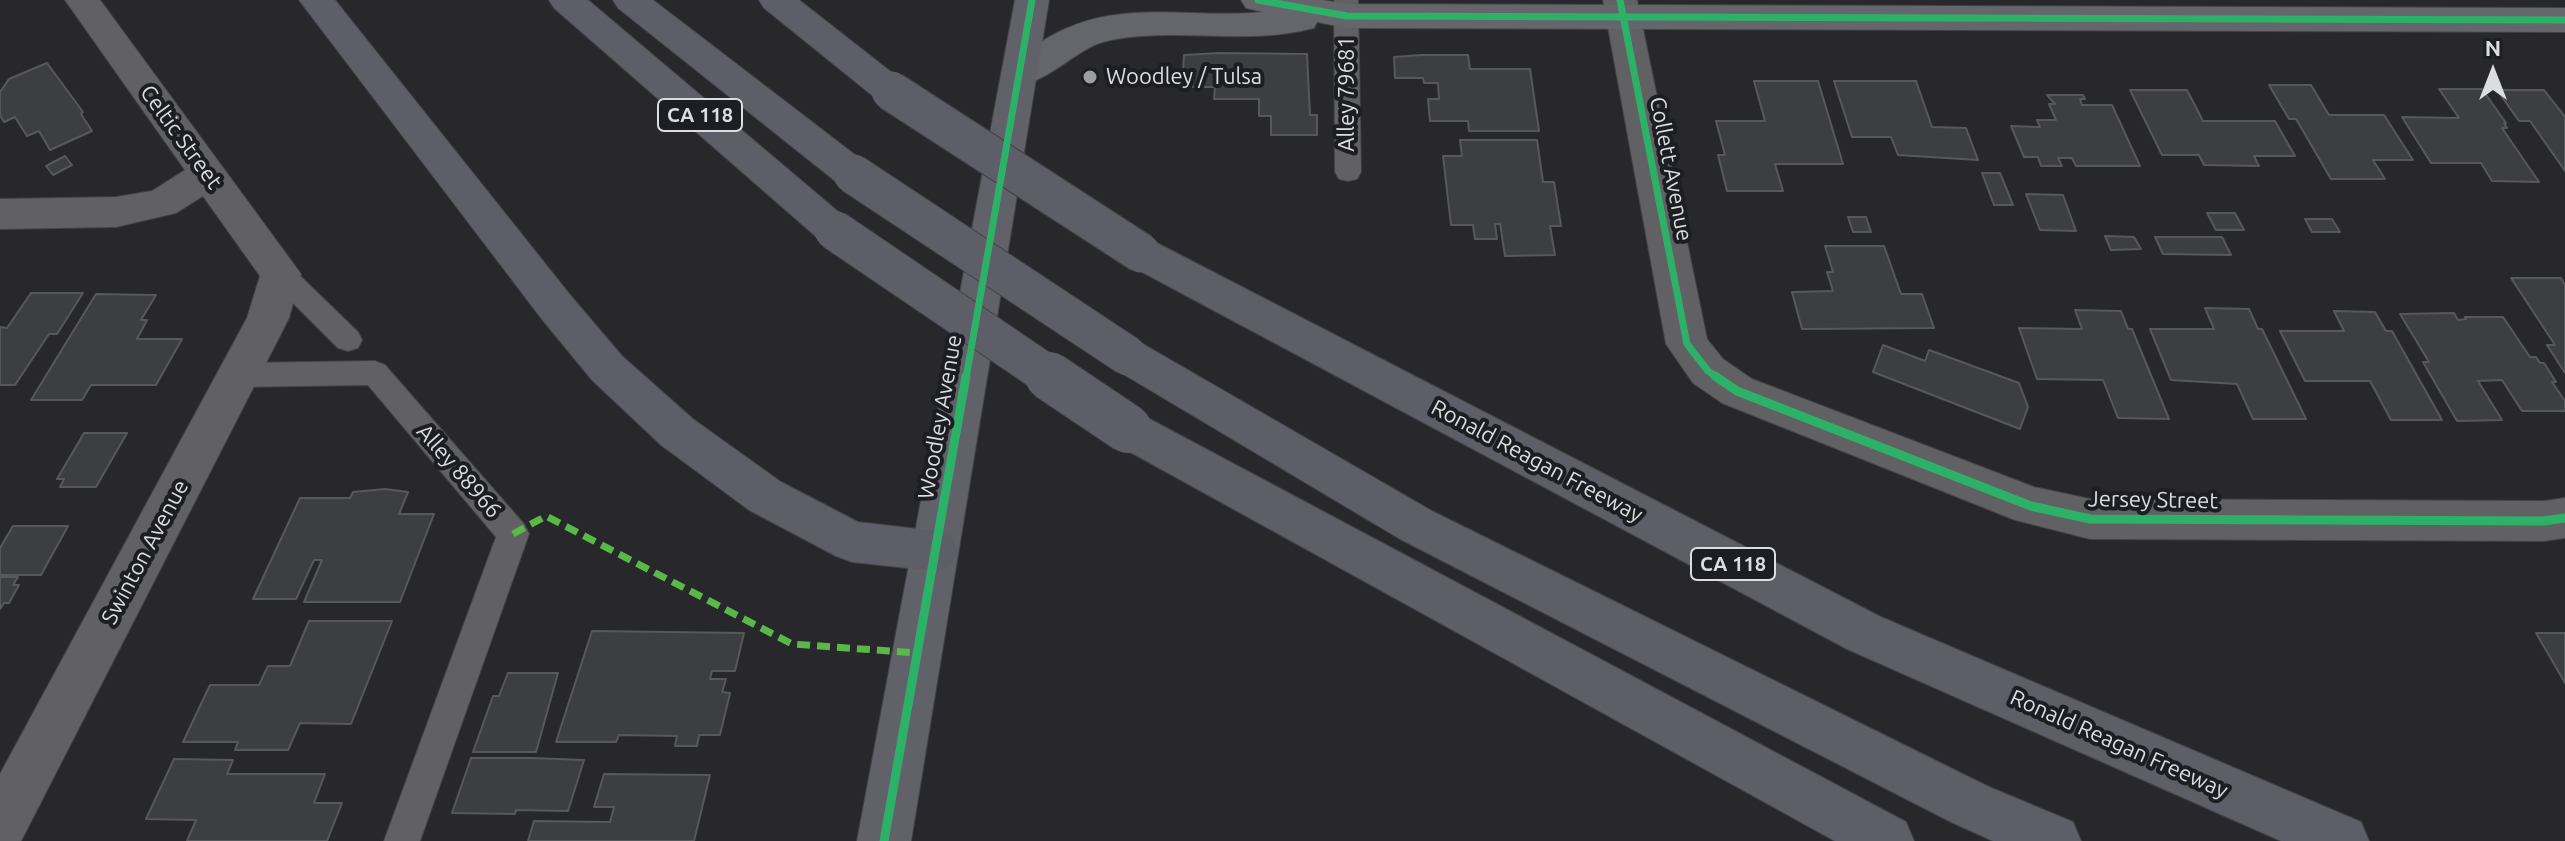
<!DOCTYPE html>
<style>
body{margin:0}
#map{position:relative;width:2565px;height:841px;overflow:hidden;background:#28282c;font-family:Ubuntu,sans-serif}
canvas{display:block}
.north{position:absolute;left:2453px;top:32px;width:80px;height:80px;-webkit-text-stroke:6px #1d1e23;paint-order:stroke;rotate:0deg;font-size:22px;font-weight:700;line-height:32px;text-align:center;color:#dcdde0}
.north::after{content:'';display:block;margin:auto;width:28px;height:36px;background:#dcdde0;clip-path:polygon(50% 0,100% 100%,50% 72%,0 100%)}
</style>
<div id="map">
<canvas width="2565" height="841"></canvas>
<div class="north">N</div>
</div>
<script>
const ctx = document.querySelector('canvas').getContext('2d');
ctx.lineJoin = 'round';
function fillPath(path, color) {
  ctx.fillStyle = color;
  ctx.fill(path, 'evenodd');
}
function strokePath(path, color, width, dash) {
  ctx.strokeStyle = color;
  ctx.lineWidth = width;
  ctx.lineCap = dash ? 'butt' : 'round';
  ctx.setLineDash(dash || []);
  ctx.stroke(path);
}
function write(font, color, halo, rows, align = 'center') {
  ctx.font = font + ' Ubuntu,sans-serif';
  ctx.lineWidth = 8;
  ctx.setLineDash([]);
  ctx.textBaseline = 'middle';
  ctx.strokeStyle = halo;
  ctx.fillStyle = color;
  for (const [text, x, y, turn = 0] of rows) {
    ctx.save();
    ctx.translate(x, y);
    ctx.rotate((+turn || 0) * Math.PI / 180);
    ctx.textAlign = isNaN(turn) ? turn : align;
    if (halo) ctx.strokeText(text, 0, 0);
    ctx.fillText(text, 0, 0);
    ctx.restore();
  }
}
const building = new Path2D(`
 M1220 53 1307 54 1310 115H1317V135H1271V116H1259V99H1214L1215 87H1182L1184 55Z
 M1421 55H1468L1470 69H1530L1539 131H1469L1468 121H1430L1428 99H1439L1438 83H1424L1423 78H1395L1394 57Z
 M47 63 83 112 81 114 92 131 50 150 39 131 27 136 15 117 4 122 0 115V92L9 79Z
 M1754 81H1818L1843 164H1775L1783 191H1727L1718 155H1725L1716 121H1765Z
 M1834 81H1916L1932 127 1966 128 1978 160 1898 155 1891 137H1852Z
 M2269 85H2311L2329 115H2384L2413 160H2373L2385 179H2331L2296 119H2289Z
 M2439 89H2482L2506 123H2504L2507 128H2502L2539 182 2492 181 2481 163H2431L2402 117 2459 118Z
 M2130 90H2187L2203 121H2275L2295 156H2254L2259 166 2204 165 2199 155H2162Z
 M2497 90H2544L2565 117V171L2530 121H2519Z
 M2047 95H2083L2085 99H2080L2082 105H2112L2140 166H2076L2072 158H2058L2062 166H2041L2038 157H2024L2011 126 2040 127 2037 120H2056L2049 104H2055Z
 M1460 140H1537L1543 182H1554L1561 226H1550L1555 255 1505 256 1500 224H1495L1497 239H1475L1473 225H1451L1443 156H1462Z
 M65 156 72 165 53 175 46 166Z
 M1982 173H2000L2013 205H1994Z
 M2026 194 2063 195 2076 231 2040 230Z
 M2207 213H2235L2244 230H2216Z
 M1848 217H1866L1871 232H1853Z
 M2305 219H2332L2340 232H2312Z
 M2105 236 2134 237 2141 249 2111 250Z
 M2155 237H2222L2231 255 2163 254Z
 M1825 246H1884L1901 294H1922L1934 328 1802 329 1792 292 1833 291 1827 272H1833Z
 M2511 278H2561L2565 285V373L2547 345H2555Z
 M31 293H83L57 334H49L15 385H0V327L7 328Z
 M96 294 156 295 141 320H147L137 339H182L156 385H91L82 400H31Z
 M2205 308 2249 309 2258 329H2262L2306 419H2253L2237 384 2171 380 2150 329H2214Z
 M2075 310 2121 311 2128 329H2132L2169 419 2118 418 2103 380 2037 379 2019 328 2082 329Z
 M2334 311 2375 312 2386 331H2392L2442 420H2391L2370 381H2305L2280 331H2344Z
 M2454 313 2458 320 2466 319 2465 317H2503L2530 357H2536L2540 363H2544L2556 382H2552L2565 401V411H2522L2502 380 2478 381 2502 420 2457 421 2423 362H2429L2400 314Z
 M1883 345 1925 361 1929 350 2019 383 2028 407 2020 429 1873 372Z
 M84 433H127L96 487H60L64 479H57Z
 M385 489 408 492 399 514H434L400 602H304L322 560H314L296 599H253L300 498H350L353 492Z
 M13 526H68L41 575H0V548Z
 M0 577H18L13 585H19L9 603H4L0 609Z
 M309 621H392L351 724 300 723 288 750H235L238 742H183L210 685H259L268 666H290Z
 M592 631 744 633 735 671H712L710 679H726L722 692 730 693 720 735H699L697 746H675L677 736 619 735 616 742H556Z
 M2536 633H2565V683Z
 M508 673H558L536 752H473L493 696H499Z
 M471 758H532L584 760 568 811 516 810 515 814 452 813Z
 M174 759 233 760 227 774H325L314 803H342L327 841H187L196 820 146 819Z
 M604 774 710 775 694 841H528L534 821 610 822 614 807H594Z`);
fillPath(building, '#3d3e41');
strokePath(building, '#57585b', 2);
const lane = new Path2D(`
 M1334 0H1358L1361 172 1357 179 1348 181 1339 179 1335 172Z
 M281 263 291 267 358 332 362 340 358 348 348 351 338 348 271 281 267 274 271 267Z
 M375 361 385 365 524 524 529 534 420 841H384L496 537 368 385 238 387 228 383 223 375 228 367 238 363Z`);
const street = new Path2D(`
 M65 0H100L301 274 289 318 21 841H0V774L247 318 260 276 203 196 176 213 116 227 0 229V199L116 197 152 191 185 170Z
 M1603 0H1637L1707 339 1723 359 1752 379 2034 487 2090 499 2544 501 2565 498V538L2544 541 2090 539 2015 520 1722 403 1693 383 1666 344Z`);
const secondary = new Path2D(`
 M1241 0H1322L1347 4 2565 8V32L1347 28 1317 22 1314 28C1247 46 1178 27 1111 40 1074 46 1043 93 1006 83L1001 74 1006 65C1025 53 1044 38 1065 29 1127 0 1198 19 1263 12L1246 8Z`);
const primary = new Path2D(`
 M1015 0H1049L911 841H857Z`);
const highway = new Path2D(`
 M299 0H335L571 296 622 356 693 419 781 482 858 522 935 531 952 537 958 551 952 565 935 571 852 562 836 556 749 510 661 445 592 380 541 318Z
 M549 0H588L848 220 854 230 848 240 834 245 820 240 554 8Z
 M613 0H653L867 164 872 174 867 184 853 188 839 184 618 8Z
 M759 0H799L904 82 909 91 904 100 891 104 878 100 764 8Z
 M1141 238 1155 242 1881 617 2361 822 2369 841H2281L1847 649 1127 264 1121 253 1127 242Z
 M1128 339 1143 344 1432 511 1987 786 2073 822 2081 841H1993L1951 822 1400 539 1113 368 1107 356 1113 344Z
 M1128 411 1144 416 1906 822 1914 841H1835L1112 442 1106 429 1112 416Z`);
strokePath(lane, '#424345', 2);
strokePath(street, '#424345', 2);
strokePath(secondary, '#424345', 2);
strokePath(primary, '#424345', 2);
strokePath(highway, '#424345', 2);
fillPath(lane, '#616163');
fillPath(street, '#616163');
fillPath(secondary, '#65666c');
fillPath(primary, '#606169');
fillPath(highway, '#5d5e68');
const highwayBridgeFar1 = new Path2D(`
 M891 91 1141 253
 M853 174 1128 356
 M834 230 1052 378`);
const highwayBridge = new Path2D(`
 M1049 376 1128 429`);
strokePath(highwayBridgeFar1, '#424345', 41, []);
strokePath(highwayBridge, '#424345', 50, []);
strokePath(highwayBridgeFar1, '#5d5e68', 39);
strokePath(highwayBridge, '#5d5e68', 48);
strokePath(new Path2D(`
 M513 534 546 516 792 644 917 653`), '#58b947', 7, [13, 7]);
strokePath(new Path2D(`
 M1258 0 1347 16 2565 20
 M1620 0 1687 344 1708 371 1718 378
 M966 378 1032 0`), '#2db169', 7);
strokePath(new Path2D(`
 M1715 376 1737 391 2031 506 2090 519 2544 521 2565 518
 M884 841 966 376`), '#2db169', 9);
for (const [x, y, r, color] of [
 [1090,77,8,"#9d9ea1"]
]) {
  const dot = new Path2D();
  dot.arc(x, y, r, 0, 2 * Math.PI);
  ctx.fillStyle = color;
  ctx.fill(dot);
  strokePath(dot, '#1d1e23', 3);
}
for (const [x, y, w] of [
 [700,115,84],
 [1733,564,84]
]) {
  const box = new Path2D();
  box.roundRect(x - w / 2, y - 16, w, 32, 6);
  ctx.fillStyle = '#1d1e23';
  ctx.fill(box);
  strokePath(box, '#dcdde0', 2);
}
write('bold 20px', '#dcdde0', null, [
 ["CA 118",700,115],
 ["CA 118",1733,564]
]);
write('22px', '#dcdde0', '#1d1e23', [
 ["Woodley / Tulsa",1106,77]
], 'left');
write('22px', '#dcdde0', '#1d1e23', [
 ["Alley 79681",1347,94,-90],
 ["Celtic Street",181,137,54],
 ["Collett Avenue",1671,169,79],
 ["Woodley Avenue",940,417,-80],
 ["Ronald Reagan Freeway",1537,461,28],
 ["Alley 88966",459,471,49],
 ["Jersey Street",2153,500,1],
 ["Swinton Avenue",145,552,-62],
 ["Ronald Reagan Freeway",2119,744,24]
]);
</script>
